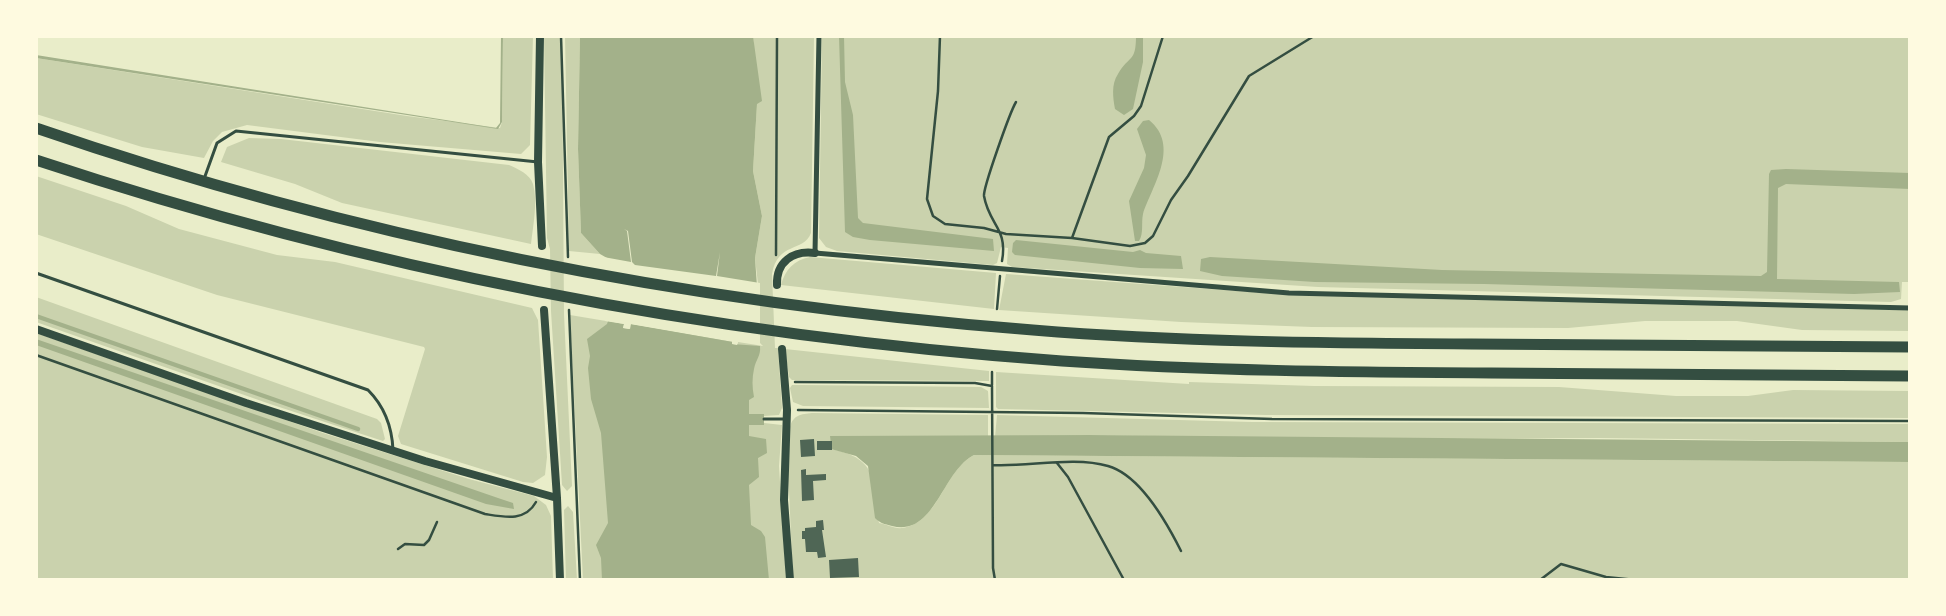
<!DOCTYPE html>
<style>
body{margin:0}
#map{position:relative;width:1946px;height:616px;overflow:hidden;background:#e9edc9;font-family:"Playfair Display",serif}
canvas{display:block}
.frame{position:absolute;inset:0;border:38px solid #fefae0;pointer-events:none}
</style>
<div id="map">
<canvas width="1946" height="616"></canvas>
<div class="frame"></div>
</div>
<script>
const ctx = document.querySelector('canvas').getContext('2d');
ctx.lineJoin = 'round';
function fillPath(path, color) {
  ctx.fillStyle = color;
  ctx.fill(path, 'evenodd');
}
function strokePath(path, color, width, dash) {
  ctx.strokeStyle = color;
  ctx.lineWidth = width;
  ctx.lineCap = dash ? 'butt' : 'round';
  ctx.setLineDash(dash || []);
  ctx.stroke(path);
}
fillPath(new Path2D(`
 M503 36H533L530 145 521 154 380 142 247 125 222 132 213 141 204 158 142 147 36 114V58L407 116 500 128 502 122Z
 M544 36H562L564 314 572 486 567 491 562 485 551 311 550 249 547 238Z
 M565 36H580L578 149 581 233 600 254 569 251Z
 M753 36H814L811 233C803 253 778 241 772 274L775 348H778L782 408 779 415 764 416V423L782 425 779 466 786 580H583L570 315 624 324 623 328 629 329 630 324 733 342 737 345 758 284 755 258 762 216 753 171 757 104Z
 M822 36H1910V300L1909 282H1902L1901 299 1891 302 1318 287 1012 267 1007 264 1008 248 1001 247 997 263 993 265 837 251 826 247 819 238Z
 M249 138 281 139 509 165C518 169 530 174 533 184 538 202 533 226 531 244L342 203 295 184 221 162 227 147Z
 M36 176 126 206 179 229 277 255 335 262 532 308 538 320 547 457 545 475 533 483 523 482 401 444 398 436 425 349 424 347 217 295 36 234Z
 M810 257 996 273 994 309 781 285C785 270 794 260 810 257Z
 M1006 274 1264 293 1910 310V331L1802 330 1737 321H1645L1568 328 1312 327 1181 322 999 310Z
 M36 297 377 419 381 423 385 439 383 441 270 404 36 322Z
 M36 333 323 433 469 479 534 496 546 505 551 516 553 580H36Z
 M785 349 989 371V381L792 380 789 377Z
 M996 372 1189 384V382L1314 386 1559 387 1676 396H1748L1793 390 1910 391V418L1267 415 998 409 996 407Z
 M803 385 981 387 988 391 989 408 803 406 793 402 790 388 792 385Z
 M812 413 988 415V437L830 436 831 449C880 459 872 481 879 523 886 524 895 529 902 528 939 523 944 470 974 455L1910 462V580H793L788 467 790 427C793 415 801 414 812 413Z
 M997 415 1252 422 1910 424V442L1600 438 1347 439 1089 435 995 437Z
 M568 506 573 512 577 580H566L564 510Z`), '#cad2ad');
fillPath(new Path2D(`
 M501 36H503L502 122 498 129 36 58V55L496 128 500 123Z
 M580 36H753L762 101 757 104 753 171 762 216 755 258 759 315 614 262 600 254 581 233 578 149Z
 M839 36H844L845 82 853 115 858 218 863 223 993 239 994 251 870 240 853 237 845 232Z
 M1136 36H1143V62L1133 109 1124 115 1115 109C1113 98 1111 84 1118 74 1129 55 1136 63 1136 36Z
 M1149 120C1181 146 1152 186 1143 214 1141 223 1144 233 1139 241H1135L1129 201 1144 168 1146 155 1137 129 1143 121Z
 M1786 169 1910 173V189L1786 184 1778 188 1777 279 1899 282 1900 292 1854 294 1484 284 1315 282 1222 276 1200 271 1201 259 1210 257 1442 270 1761 276 1767 272 1769 174 1771 170Z
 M1016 240 1133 252 1140 250 1146 253 1181 256 1183 269 1140 268 1015 255 1012 252 1013 243Z
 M608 321 624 324 623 328 629 329 630 324 733 342 732 344 760 346C761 356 756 359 754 369 752 378 752 387 754 397L749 400V414H764V425H749V436L766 439 767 453 758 458 759 477 749 485 751 525 761 531 765 537 769 580H602L601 558 596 545 608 523 601 433 591 399 588 368 590 356 587 339 607 324Z
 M36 339 498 498 513 503 514 509 486 504 36 345Z
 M1089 435 1910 442V462L974 455C942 471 935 537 892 526 884 524 880 523 875 518L868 466 856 456 831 449 830 436Z`), '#a3b18a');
fillPath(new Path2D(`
 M624 229 628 231 632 262 635 265 716 276 720 252 717 276 760 283V343L763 346 738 342 737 345 732 344V341L631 324 630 329 623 328 624 324 605 321 611 263 598 256 631 262 627 231Z`), '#e9edc9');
strokePath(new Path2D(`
 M36 316 358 429`), '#a3b18a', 4.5);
fillPath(new Path2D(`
 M814 439 815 456 801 457 800 440Z
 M817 441H832V450H817Z
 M806 469V475L826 474V480L813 481 814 500 802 501 801 470Z
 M823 520 824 530H822L826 557 818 558 817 552H806L805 539H802V531H805V528L816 527V521Z
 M858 558 859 577 830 578 829 560Z`), '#4f6655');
strokePath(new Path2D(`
 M561 36 568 257
 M940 36 938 91 927 199 933 216 945 224 984 228 1006 234 1072 238 1130 246 1145 243 1153 236 1171 200 1188 176 1249 76 1314 36
 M1072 238 1109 137 1134 116 1141 106 1163 36
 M776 255 777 36
 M1002 261C1008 228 989 225 984 196 983 188 1010 112 1016 102
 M997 309 1000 276
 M569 310 580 580
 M36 355 485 514C504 517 525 522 536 502
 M795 382 975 383 992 386 993 568 995 580
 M992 385V372
 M798 410 1083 413 1272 419 1910 421
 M1057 463 1068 477 1124 580
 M993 465C1028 467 1074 456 1108 466 1140 475 1167 523 1181 551
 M398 549 405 544 424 545 429 540 437 522
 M1540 580 1561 564 1606 577 1636 580`), '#344e41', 2.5);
strokePath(new Path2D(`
 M204 179 217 143 236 131 538 162
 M36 273 368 390C385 407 392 426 393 450
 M764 419H786`), '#344e41', 3);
strokePath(new Path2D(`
 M819 36 815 253 1289 293 1910 308`), '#344e41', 5);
strokePath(new Path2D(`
 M540 36 538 162 542 246
 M777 285C776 262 793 250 815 253
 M544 310 557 498 560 580
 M36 329 246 403 425 461 557 498
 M782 349 787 410 784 500 790 580`), '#344e41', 8);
strokePath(new Path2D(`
 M36 128C358 239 695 304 1033 330 1179 342 1325 343 1471 344 1617 345 1764 346 1910 347
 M36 160C368 270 713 336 1062 361 1205 371 1348 372 1491 373 1630 374 1770 375 1910 376`), '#344e41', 11);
</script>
